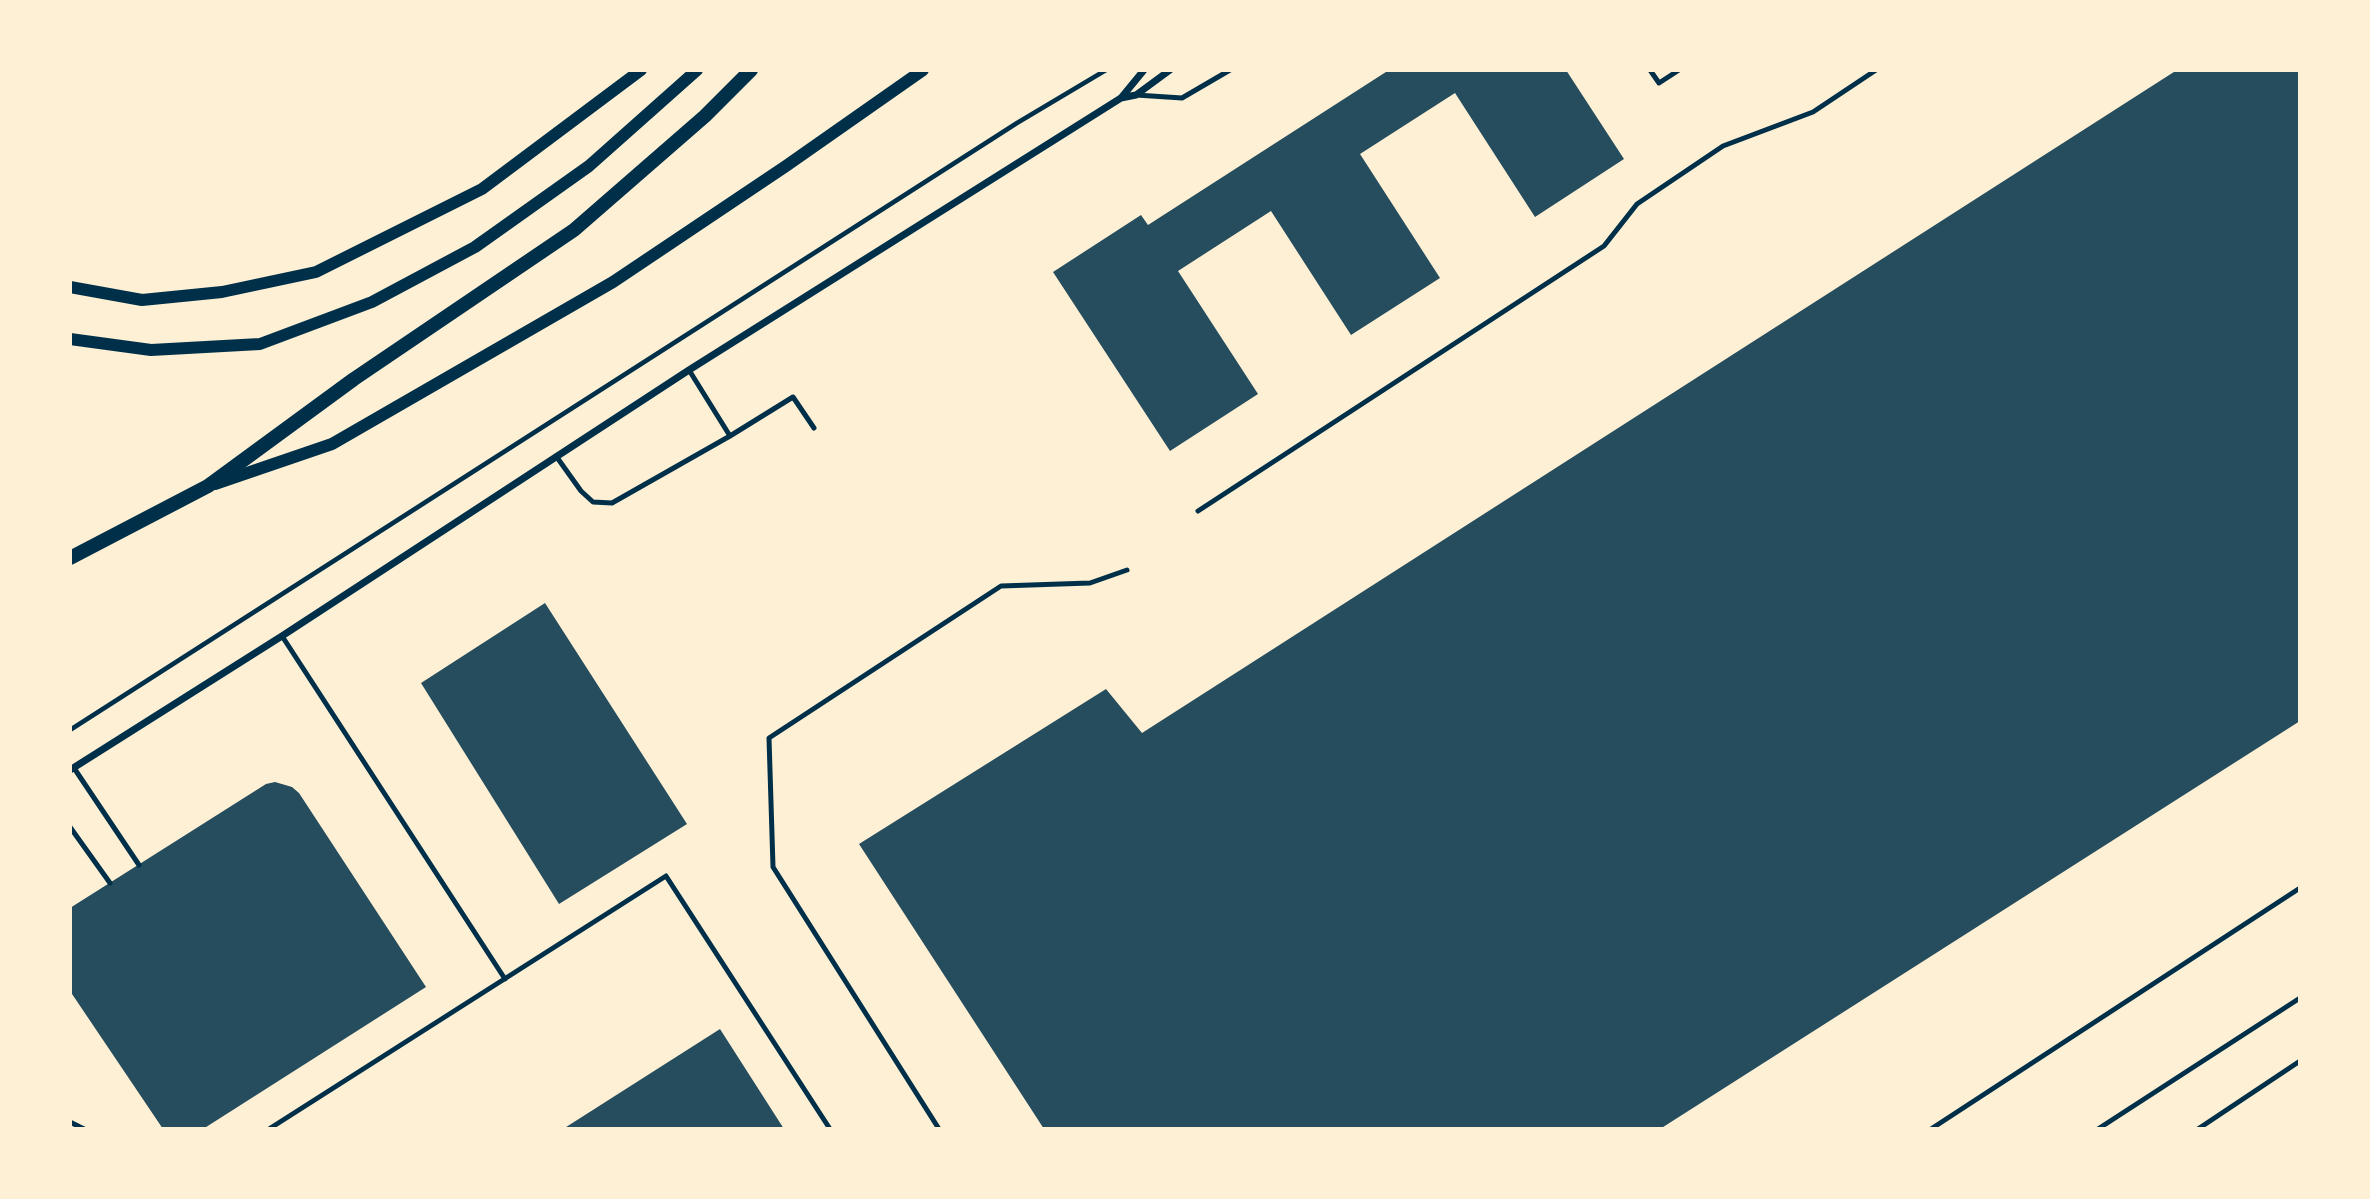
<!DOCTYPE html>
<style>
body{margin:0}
#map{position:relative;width:2370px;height:1199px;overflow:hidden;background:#fdf0d5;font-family:Helvetica,sans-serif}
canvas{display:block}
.frame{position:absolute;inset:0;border:72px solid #fdf0d5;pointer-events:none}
</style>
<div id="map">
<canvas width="2370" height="1199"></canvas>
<div class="frame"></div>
</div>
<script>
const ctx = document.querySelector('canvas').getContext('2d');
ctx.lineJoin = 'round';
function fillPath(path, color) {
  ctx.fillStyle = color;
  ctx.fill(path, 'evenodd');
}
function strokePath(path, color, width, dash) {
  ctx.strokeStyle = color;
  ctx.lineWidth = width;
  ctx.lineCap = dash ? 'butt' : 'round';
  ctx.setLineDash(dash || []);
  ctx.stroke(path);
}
fillPath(new Path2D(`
 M1389 70H1566L1624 159 1535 217 1455 93 1360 154 1440 278 1351 335 1271 211 1178 271 1258 394 1170 451 1053 272 1141 215 1148 225Z
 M2177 70H2300V721L1660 1129H1044L859 844 1106 689 1142 733Z
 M545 603 687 824 559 904 421 683Z
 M275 782 292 787 299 793 426 987 203 1129H163L70 991V908L266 784Z
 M720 1029 784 1129H563Z`), '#264d5e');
strokePath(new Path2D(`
 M70 730 1017 123 1106 70`), '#003049', 4.5);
strokePath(new Path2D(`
 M1650 70 1659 83 1679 70
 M1136 95 1182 98 1230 70
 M730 436 793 397 814 428
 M556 456 581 491 593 502 612 503 730 436 689 370
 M1198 511 1604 246 1637 204 1723 146 1813 112 1876 70
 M282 636 505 979
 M74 768 139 865
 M70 827 110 883
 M70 1122 84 1129
 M269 1129 666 876 830 1129
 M939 1129 773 867 769 738 1001 586 1090 583 1127 570
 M1931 1129 2300 888
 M2098 1129 2300 998
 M2198 1129 2300 1061`), '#003049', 5);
strokePath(new Path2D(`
 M1121 98 1136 95 1170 70
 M70 770 282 636 689 370 1121 98 1144 70`), '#003049', 7);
strokePath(new Path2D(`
 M70 287 142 300 222 292 316 272 482 189 641 70
 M70 339 151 350 260 344 372 302 475 247 589 166 697 70
 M215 484 332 444 613 282 786 166 923 70`), '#003049', 12);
strokePath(new Path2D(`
 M70 558 208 486 354 379 574 230 705 116 751 70`), '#003049', 14);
</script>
